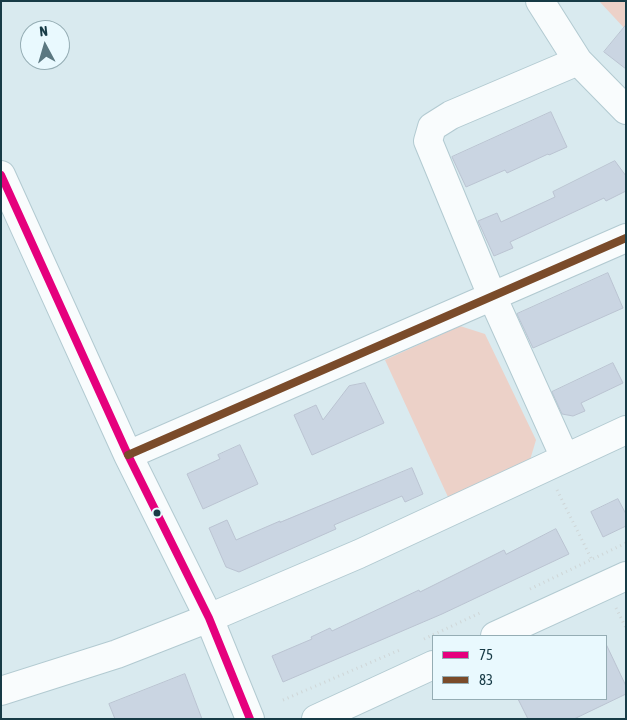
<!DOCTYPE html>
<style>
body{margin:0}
#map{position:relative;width:627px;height:720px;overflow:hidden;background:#d9eaef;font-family:"Asap Condensed",sans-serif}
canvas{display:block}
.frame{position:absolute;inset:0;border:2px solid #173b46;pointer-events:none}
.legend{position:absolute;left:432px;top:635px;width:175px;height:65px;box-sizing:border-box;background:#e9f9fe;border:1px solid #95adb4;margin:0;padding:6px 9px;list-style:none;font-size:15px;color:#173b46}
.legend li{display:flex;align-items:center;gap:10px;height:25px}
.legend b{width:25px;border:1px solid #95adb4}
.north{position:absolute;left:20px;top:20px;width:50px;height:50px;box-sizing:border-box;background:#e9f9fe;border:1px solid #95adb4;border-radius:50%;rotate:354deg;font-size:14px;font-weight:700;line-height:20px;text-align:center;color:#173b46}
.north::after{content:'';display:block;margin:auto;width:18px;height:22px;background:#5b7881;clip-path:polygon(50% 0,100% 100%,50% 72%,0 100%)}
</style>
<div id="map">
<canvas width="627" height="720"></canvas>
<div class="frame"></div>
<ul class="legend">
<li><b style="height:6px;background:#e5007d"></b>75</li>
<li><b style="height:6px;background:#7a4b2a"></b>83</li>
</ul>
<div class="north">N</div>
</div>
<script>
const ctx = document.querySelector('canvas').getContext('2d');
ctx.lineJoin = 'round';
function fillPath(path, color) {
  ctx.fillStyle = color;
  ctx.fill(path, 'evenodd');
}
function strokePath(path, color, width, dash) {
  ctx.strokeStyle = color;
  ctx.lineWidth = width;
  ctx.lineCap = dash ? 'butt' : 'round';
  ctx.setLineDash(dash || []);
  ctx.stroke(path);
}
fillPath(new Path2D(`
 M599 1H626V30Z
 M460 326 485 334 536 440 530 460 448 497 385 360Z`), '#ecd1c8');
const building = new Path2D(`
 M626 25V69L604 52Z
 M551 112 567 147 549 155 548 154 507 173 505 170 466 187 452 157Z
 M615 161 626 176V191L606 201 604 198 510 242 513 248 494 256 478 221 497 213 501 222 555 197 553 192Z
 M608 273 623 308 533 348 517 314Z
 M613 363 623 383 581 403 585 411 573 416 562 414 552 392Z
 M365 383 384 423 312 455 294 415 316 405 323 420 349 386Z
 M240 445 258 484 203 509 187 474 220 459 218 455Z
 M412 468 423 494 405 502 402 496 334 525 336 529 239 572 226 567 209 528 227 520 236 540 280 521V522Z
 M618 499 626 514V526L603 537 591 512Z
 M556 529 569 554 442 614 283 682 272 656 312 639 311 637 330 628 332 631 419 590 420 592 504 550 506 554Z
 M606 644 626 686V694L574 719H528L518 699H606Z
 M185 674 202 719H115L109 704Z`);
fillPath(building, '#cad5e2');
strokePath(building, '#bac3d1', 1);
const minor = new Path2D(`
 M540 1 578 61 626 110
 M1 175 128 455 209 618 250 719
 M128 455 626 238
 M565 458 492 296 428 141 432 127 451 115 578 61
 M495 636 626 576
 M1 691 117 654 209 618 359 554 626 430
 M316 719 433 665`);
strokePath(minor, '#b2cad1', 30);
strokePath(new Path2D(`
 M557 490 592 560
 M530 589 626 543
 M616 608 626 628
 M424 639 482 612
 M283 700 402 649
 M624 719 626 718`), '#cfd6d7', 3, [1, 4]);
strokePath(minor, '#f9fcfd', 28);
strokePath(new Path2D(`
 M1 175 128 455 209 618 250 719`), '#e5007d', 8);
strokePath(new Path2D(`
 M128 455 626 238`), '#7a4b2a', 8);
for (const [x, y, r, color] of [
 [157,513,4.5,"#173b46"]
]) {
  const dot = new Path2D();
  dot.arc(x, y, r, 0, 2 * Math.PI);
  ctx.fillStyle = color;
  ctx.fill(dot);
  strokePath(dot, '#e9f9fe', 2);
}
</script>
